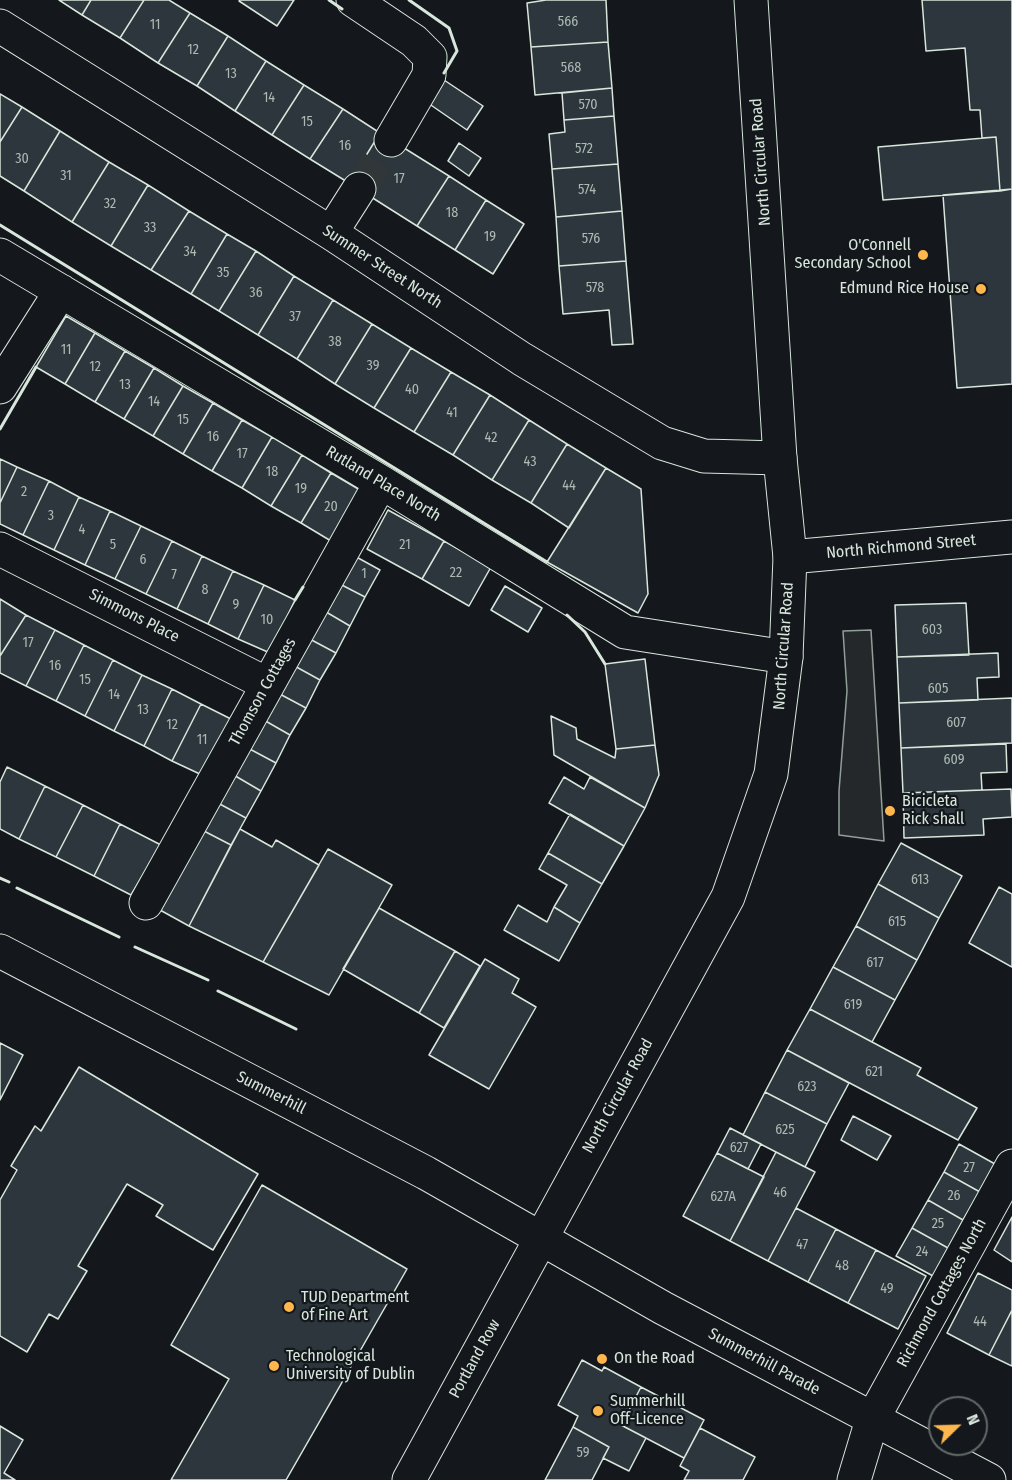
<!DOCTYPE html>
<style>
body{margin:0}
#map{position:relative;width:1012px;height:1480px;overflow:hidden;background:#14181c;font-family:"Fira Sans Condensed",sans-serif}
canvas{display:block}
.north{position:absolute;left:928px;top:1396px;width:60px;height:60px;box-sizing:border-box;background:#14181c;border:2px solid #626a69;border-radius:50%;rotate:67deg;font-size:16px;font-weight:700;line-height:24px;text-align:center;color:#d8e6dc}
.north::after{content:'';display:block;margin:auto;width:21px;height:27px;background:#ffb74d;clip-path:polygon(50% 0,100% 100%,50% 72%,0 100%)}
</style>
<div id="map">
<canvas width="1012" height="1480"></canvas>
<div class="north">N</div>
</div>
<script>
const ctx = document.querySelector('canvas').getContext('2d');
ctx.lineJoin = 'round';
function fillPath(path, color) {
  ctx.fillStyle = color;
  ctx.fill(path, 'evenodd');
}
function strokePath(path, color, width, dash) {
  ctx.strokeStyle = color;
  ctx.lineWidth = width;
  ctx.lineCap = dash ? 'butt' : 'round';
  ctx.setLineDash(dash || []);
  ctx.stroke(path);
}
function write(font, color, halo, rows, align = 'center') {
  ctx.font = font + ' "Fira Sans Condensed",sans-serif';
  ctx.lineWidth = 4.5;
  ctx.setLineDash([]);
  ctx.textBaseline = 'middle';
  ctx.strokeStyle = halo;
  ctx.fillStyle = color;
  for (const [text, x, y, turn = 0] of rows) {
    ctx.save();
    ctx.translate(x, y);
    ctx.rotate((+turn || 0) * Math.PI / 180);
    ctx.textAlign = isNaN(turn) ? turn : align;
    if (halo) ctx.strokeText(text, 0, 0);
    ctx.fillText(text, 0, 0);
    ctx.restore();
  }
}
const parking = new Path2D(`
 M871 630 884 841 839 835V791L847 691 843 631Z`);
fillPath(parking, '#24282b');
strokePath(parking, '#939e99', 1.5);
const building = new Path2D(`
 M59 0H91L82 15Z
 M91 0H144L120 38 82 15Z
 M144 0H169L190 13 158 63 120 38Z
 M240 0H294L277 26 239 1Z
 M546 0H606L608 42 531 47 527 3Z
 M922 0H1012V189L1000 191 996 137 982 138 980 110H970L965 48 926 51Z
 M190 13 228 36 197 86 158 63Z
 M228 36 266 61 235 111 197 86Z
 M608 42 612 88 535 95 531 47Z
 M266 61 304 85 272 135 235 111Z
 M441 78 483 106 467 130 425 101Z
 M304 85 343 109 310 159 272 135Z
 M612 88 614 116 564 120 562 93Z
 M0 94 22 107 0 142Z
 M22 107 60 131 24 191 0 176V142Z
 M343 109 380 133 349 183 310 159Z
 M614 116 618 164 552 169 549 134 565 132 564 120Z
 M60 131 109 162 72 222 24 191Z
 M380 133 449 176 417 226 349 183Z
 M996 137 1000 191 883 200 878 147Z
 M459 143 481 158 469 176 448 161Z
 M109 162 148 185 111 246 72 222Z
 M618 164 622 211 556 217 552 169Z
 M449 176 486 200 455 250 417 226Z
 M148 185 189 211 151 270 111 246Z
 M1012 189V384L957 388 943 195Z
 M486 200 524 224 493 274 455 250Z
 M189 211 227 234 191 294 151 270Z
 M622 211 626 261 559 266 556 217Z
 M227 234 256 251 219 311 191 294Z
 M256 251 294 276 258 335 219 311Z
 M626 261 633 344 612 345 609 310 563 314 559 266Z
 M294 276 333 300 297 359 258 335Z
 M333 300 372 324 335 384 297 359Z
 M66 316 95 333 65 384 36 367Z
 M372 324 411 348 374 408 335 384Z
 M95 333 125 351 95 402 65 384Z
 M411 348 451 372 414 432 374 408Z
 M125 351 154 368 124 419 95 402Z
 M154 368 183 386 153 436 124 419Z
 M451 372 490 395 453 455 414 432Z
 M183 386 213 403 183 454 153 436Z
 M490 395 529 420 492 480 453 455Z
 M213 403 242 420 212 471 183 454Z
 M242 420 272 437 242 488 212 471Z
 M529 420 567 444 531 503 492 480Z
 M272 437 302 455 271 506 242 488Z
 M567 444 606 468 569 528 531 503Z
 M302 455 331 473 301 523 271 506Z
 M0 459 17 467 0 503Z
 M17 467 49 481 23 535 0 524V503Z
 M606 468 641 489 648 594 638 613 547 562Z
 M331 473 360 490 331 541 301 523Z
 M49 481 79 497 54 550 23 535Z
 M79 497 110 511 85 565 54 550Z
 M388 510 444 541 422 579 367 549Z
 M110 511 141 526 115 579 85 565Z
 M141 526 172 541 146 594 115 579Z
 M172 541 202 556 177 609 146 594Z
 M444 541 491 567 469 606 422 579Z
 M351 554 380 570 365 597 336 582Z
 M202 556 233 571 208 624 177 609Z
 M233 571 264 585 238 639 208 624Z
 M336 582 365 597 350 626 321 609Z
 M264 585 295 600 270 653 238 639Z
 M505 586 542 608 528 632 491 610Z
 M0 599 26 615 0 656Z
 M966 603 969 655 897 657 895 605Z
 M321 609 350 626 336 653 306 637Z
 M26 615 55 630 26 686 0 673V656Z
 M55 630 84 645 56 701 26 686Z
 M306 637 336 653 320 680 291 664Z
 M84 645 113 660 85 716 56 701Z
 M998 653 999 677 977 678 978 700 899 703 897 657Z
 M645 659 655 745 616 749 605 664Z
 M113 660 142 675 114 731 85 716Z
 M291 664 320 680 306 708 276 692Z
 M142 675 172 689 144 746 114 731Z
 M172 689 201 704 172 761 144 746Z
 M276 692 306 708 290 735 262 719Z
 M1012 698V743L901 748 899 703Z
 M201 704 231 719 202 775 172 761Z
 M551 716 576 728 577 739 615 758 616 749 655 745 659 775 645 808 554 755Z
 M262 719 290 735 276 763 246 747Z
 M1006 744 1007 772 981 773 982 790 903 793 901 748Z
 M246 747 276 763 261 791 232 774Z
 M7 767 45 786 19 839 0 829V782Z
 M232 774 261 791 246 818 216 802Z
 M564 777 584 789 590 777 645 808 624 846 549 803Z
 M45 786 83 805 56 857 19 839Z
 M1011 789 1012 817 983 819 984 835 904 838 903 793Z
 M216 802 246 818 231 845 202 830Z
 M83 805 120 824 94 876 56 857Z
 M570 814 624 846 602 884 548 853Z
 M120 824 161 845 131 895 94 876Z
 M240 829 272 847 276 840 319 865 263 962 189 926Z
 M202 830 231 845 189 926 160 910Z
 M901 843 962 876 939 918 878 884Z
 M328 849 392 885 329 995 263 962Z
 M548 853 602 884 580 923 554 907 567 885 539 869Z
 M878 884 939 918 917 960 856 926Z
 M999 887 1012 894V967L969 943Z
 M518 905 547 922 554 907 580 923 559 961 504 930Z
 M379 908 455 951 419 1013 343 969Z
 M856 926 917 960 895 1000 833 967Z
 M455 951 480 966 444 1028 419 1013Z
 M485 959 519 979 512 993 536 1007 489 1089 429 1055Z
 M833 967 895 1000 872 1042 810 1009Z
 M810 1009 921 1068 917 1075 977 1108 958 1140 787 1050Z
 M0 1043 23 1055 0 1100Z
 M787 1050 849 1083 827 1124 765 1092Z
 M79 1067 258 1174 213 1250 156 1216 163 1205 127 1184 78 1266 87 1271 58 1319 49 1314 27 1352 0 1336V1200L17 1170 11 1166 35 1126 41 1131Z
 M765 1092 827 1124 805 1167 743 1135Z
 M853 1116 891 1136 877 1160 841 1140Z
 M730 1128 761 1144 748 1169 717 1153Z
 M959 1144 995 1164 980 1192 944 1172Z
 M776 1152 815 1172 768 1261 730 1241Z
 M717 1153 764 1177 730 1241 683 1216Z
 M944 1172 980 1192 963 1220 928 1200Z
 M262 1185 407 1269 286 1480H171L229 1379 171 1345Z
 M928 1200 963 1220 948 1248 912 1228Z
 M796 1208 836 1229 808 1282 768 1261Z
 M1012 1217V1262L994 1250Z
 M912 1228 948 1248 933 1276 896 1256Z
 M836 1229 876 1250 848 1303 808 1282Z
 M876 1250 926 1276 898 1329 848 1303Z
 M978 1273 1012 1290V1310L989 1355 947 1333Z
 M1012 1310V1366L989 1355Z
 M582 1360 602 1371 604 1367 641 1387 621 1425 646 1438 629 1471 603 1458 609 1447 573 1427 578 1416 558 1405Z
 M641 1387 704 1420 684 1458 621 1425Z
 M0 1426 23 1440 4 1473 15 1480H0Z
 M573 1427 609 1447 592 1480H545Z
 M700 1428 755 1457 743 1480H684L689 1471 680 1466Z`);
fillPath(building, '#2c363c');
strokePath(building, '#d8e6dc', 1.5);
strokePath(new Path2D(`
 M359 189 391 140`), '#313739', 33, [33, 16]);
const minor = new Path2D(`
 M353 0 414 41 430 57 429 75 391 140
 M0 26 331 233 522 359 662 443 704 456 780 458
 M331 233 359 189
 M0 255 381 482 625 632 786 657
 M0 387 61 291
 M0 549 267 684
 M790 557 1012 537
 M146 903 381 482
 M854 1480 872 1420 1012 1166`);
const major = new Path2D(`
 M0 951 426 1173 663 1308 989 1480
 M409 1480 728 897 771 774 786 657 790 557 780 458 751 0`);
strokePath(minor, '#d8e6dc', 35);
strokePath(major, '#d8e6dc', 35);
strokePath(minor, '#14181c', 33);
strokePath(major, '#14181c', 33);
strokePath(new Path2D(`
 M329 0 342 9
 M409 0 449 28 457 51 444 73
 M0 225 547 562
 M0 429 36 367
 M295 600 303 587
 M567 615 585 632 605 664
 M0 878 9 882
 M17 888 119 937
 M135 947 208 980
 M218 991 296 1029`), '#d8e6dc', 3);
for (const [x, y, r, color] of [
 [923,255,6,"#ffb74d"],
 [981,289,6,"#ffb74d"],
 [890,811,6,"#ffb74d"],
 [289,1307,6,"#ffb74d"],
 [602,1359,6,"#ffb74d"],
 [274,1366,6,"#ffb74d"],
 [598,1411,6,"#ffb74d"]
]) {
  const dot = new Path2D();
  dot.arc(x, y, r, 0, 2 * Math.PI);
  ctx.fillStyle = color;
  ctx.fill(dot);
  strokePath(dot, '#14181c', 2);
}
write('14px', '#adbab4', null, [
 ["566",568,22],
 ["11",155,25],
 ["12",193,50],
 ["568",571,68],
 ["13",231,74],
 ["14",269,98],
 ["570",588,105],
 ["15",307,122],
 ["16",345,146],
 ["572",584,149],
 ["30",22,159],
 ["31",66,176],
 ["17",399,179],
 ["574",587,190],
 ["32",110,204],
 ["18",452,213],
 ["33",150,228],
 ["19",490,237],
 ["576",591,239],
 ["34",190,252],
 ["35",223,273],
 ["578",595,288],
 ["36",256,293],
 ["37",295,317],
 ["38",335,342],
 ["11",66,350],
 ["39",373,366],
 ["12",95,367],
 ["13",125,385],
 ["40",412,390],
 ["14",154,402],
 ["41",452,413],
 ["15",183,420],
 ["16",213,437],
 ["42",491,438],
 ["17",242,454],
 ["43",530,462],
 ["18",272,472],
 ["44",569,486],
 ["19",301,489],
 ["2",24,492],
 ["20",331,507],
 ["3",51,516],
 ["4",82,530],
 ["5",113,545],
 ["21",405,545],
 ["6",143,560],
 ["22",456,573],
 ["1",364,574],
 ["7",174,575],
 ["8",205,590],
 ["9",236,605],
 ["10",267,620],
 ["603",932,630],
 ["17",28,643],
 ["16",55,666],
 ["15",85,680],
 ["605",938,689],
 ["14",114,695],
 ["13",143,710],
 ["607",956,723],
 ["12",172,725],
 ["11",202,740],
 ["609",954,760],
 ["613",920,880],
 ["615",897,922],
 ["617",875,963],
 ["619",853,1005],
 ["621",874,1072],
 ["623",807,1087],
 ["625",785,1130],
 ["627",739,1148],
 ["27",969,1168],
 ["46",780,1193],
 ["26",954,1196],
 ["627A",723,1197],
 ["25",938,1224],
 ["47",802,1245],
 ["24",922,1252],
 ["48",842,1266],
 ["49",887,1289],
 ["44",980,1322],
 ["59",583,1453]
]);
write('16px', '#d8e6dc', '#14181c', [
 ["North Circular Road",761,162,-94],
 ["Summer Street North",382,267,33],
 ["Rutland Place North",383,484,31],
 ["North Richmond Street",901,547,-5],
 ["Simmons Place",134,616,27],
 ["North Circular Road",784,646,-86],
 ["Thomson Cottages",263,692,-61],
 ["Summerhill",271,1093,27],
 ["North Circular Road",618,1096,-61],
 ["Richmond Cottages North",942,1293,-61],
 ["Portland Row",475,1359,-61],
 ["Summerhill Parade",764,1362,28]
]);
write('16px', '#d8e6dc', '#14181c', [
 ["O'Connell",911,246,"right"],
 ["Secondary School",911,264,"right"],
 ["Edmund Rice House",969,289,"right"],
 ["Bicicleta",902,802],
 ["Rick shall",902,820],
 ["TUD Department",301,1298],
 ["of Fine Art",301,1316],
 ["Technological",286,1357],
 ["University of Dublin",286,1375],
 ["On the Road",614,1359],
 ["Summerhill",610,1402],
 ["Off-Licence",610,1420]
], 'left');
</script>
